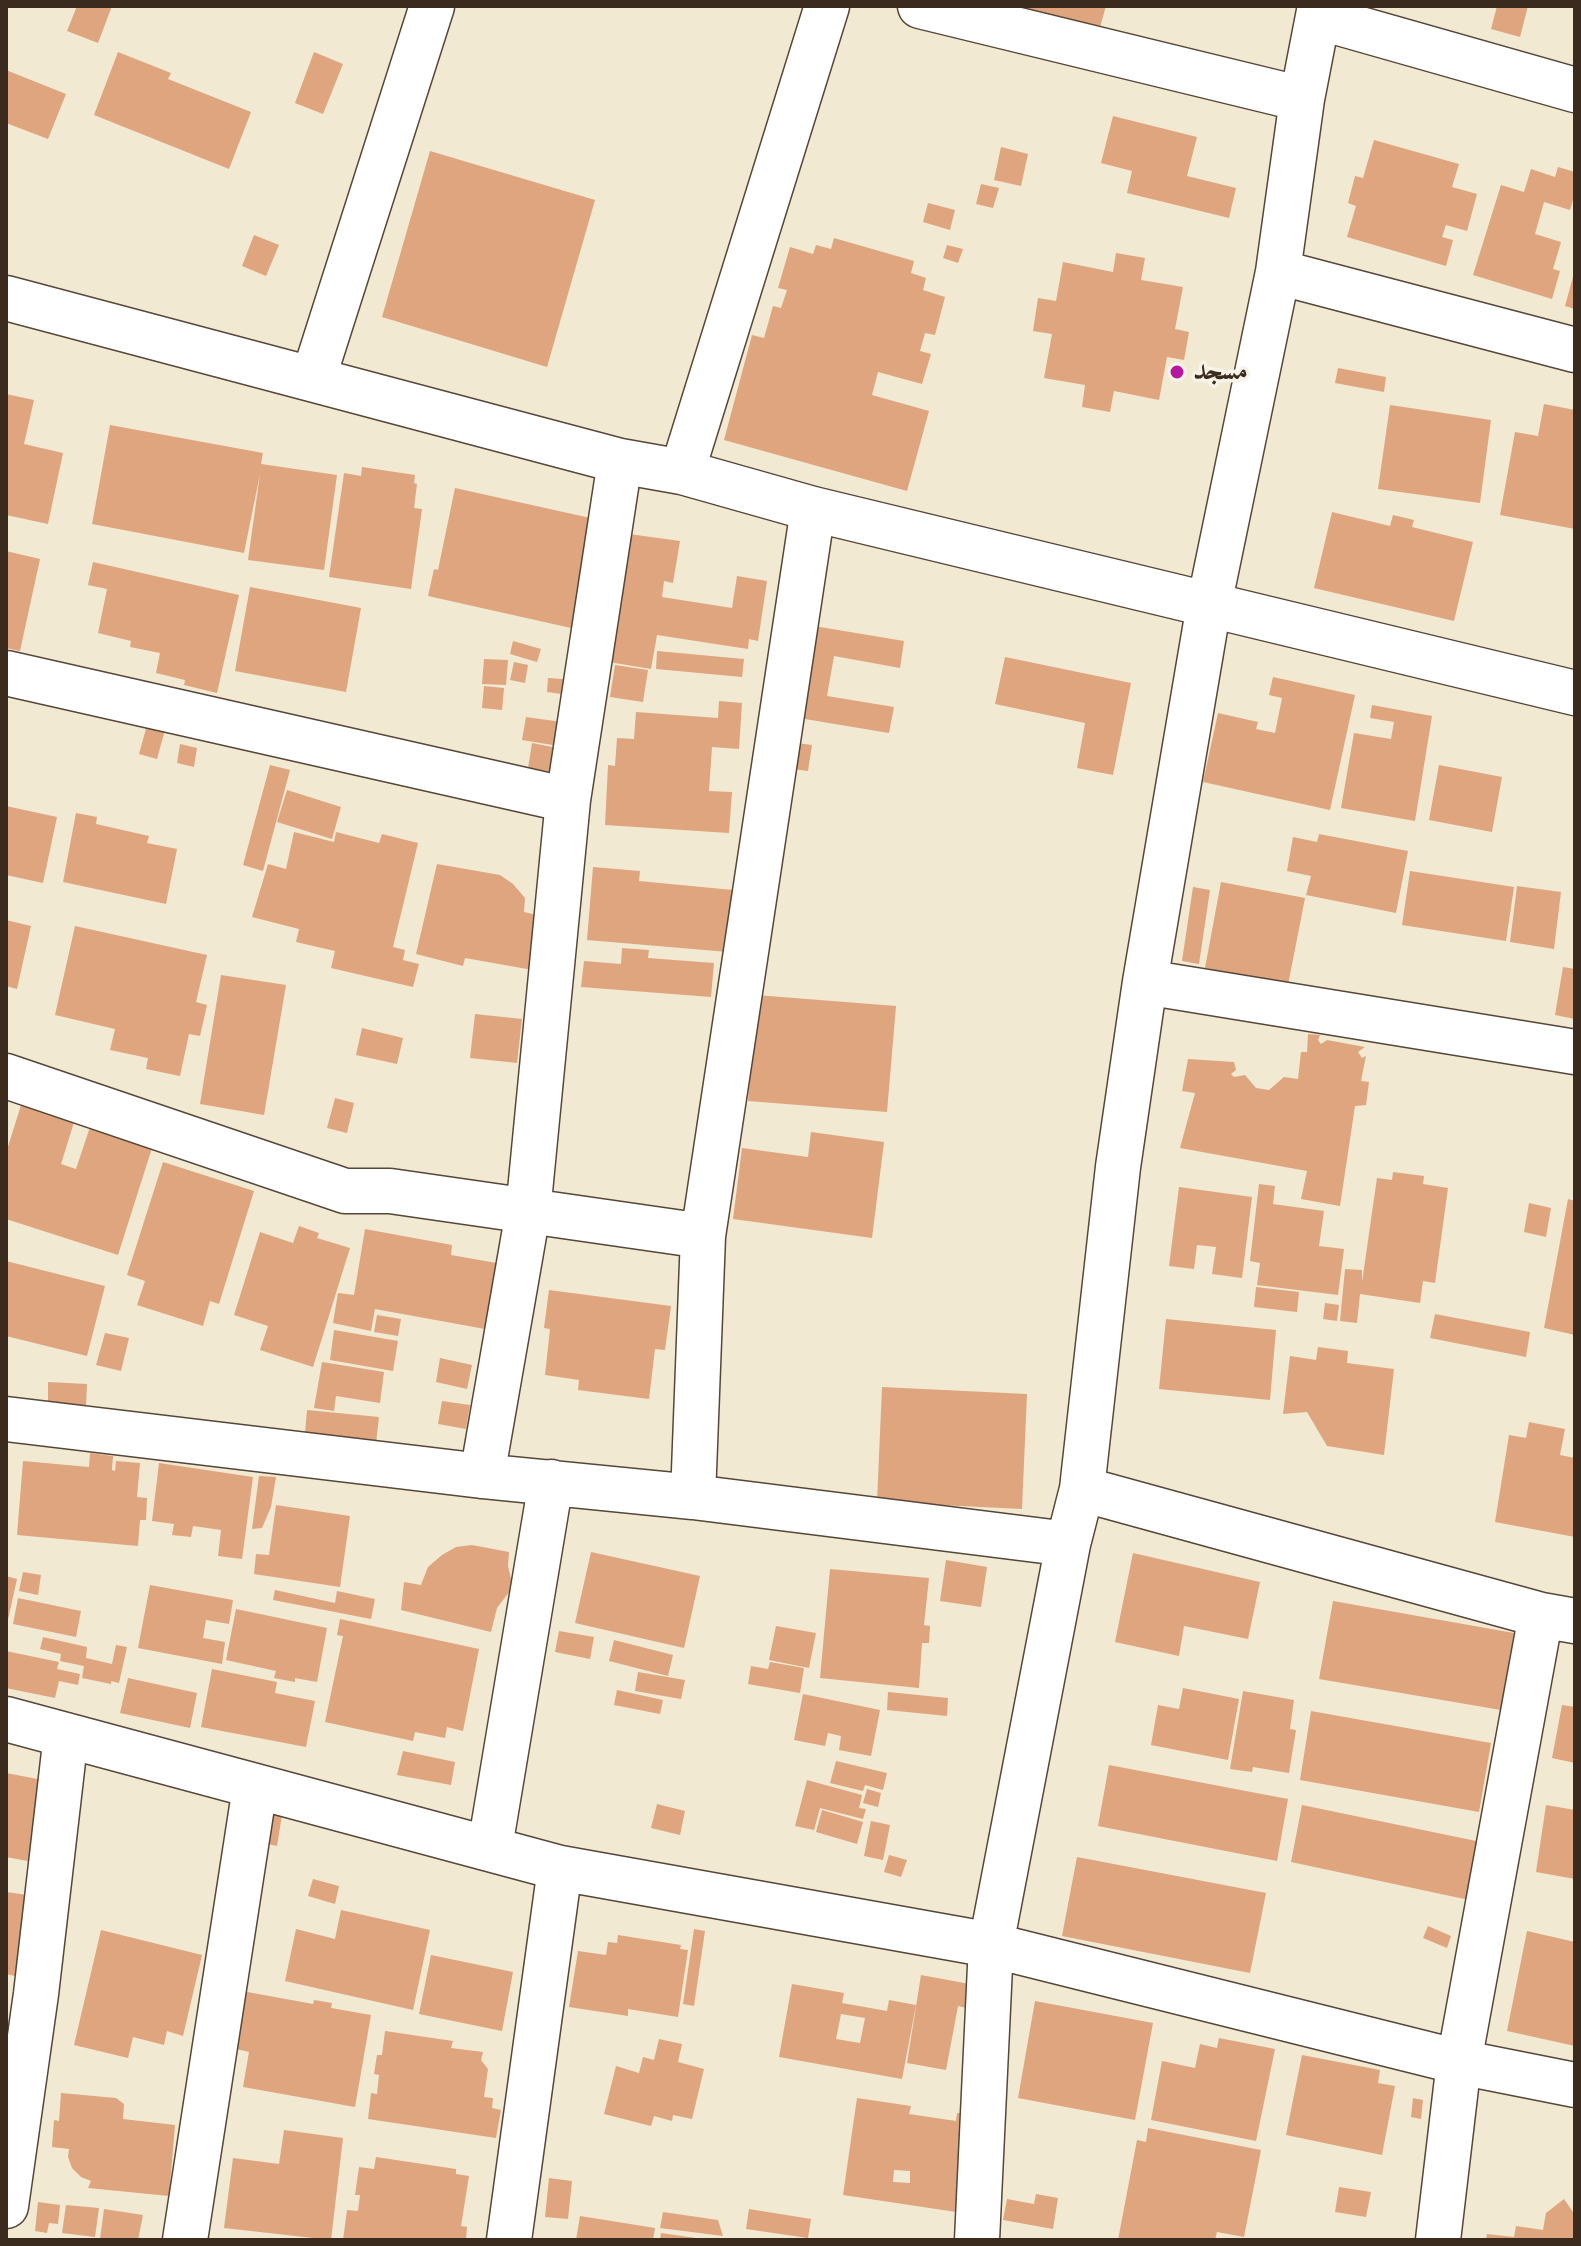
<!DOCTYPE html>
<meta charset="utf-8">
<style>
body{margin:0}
#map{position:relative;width:1581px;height:2246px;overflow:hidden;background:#f2e9d3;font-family:"Old Standard TT",serif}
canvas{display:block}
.frame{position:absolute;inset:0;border:8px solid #3b2a1e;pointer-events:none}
</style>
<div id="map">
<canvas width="1581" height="2246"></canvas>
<div class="frame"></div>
</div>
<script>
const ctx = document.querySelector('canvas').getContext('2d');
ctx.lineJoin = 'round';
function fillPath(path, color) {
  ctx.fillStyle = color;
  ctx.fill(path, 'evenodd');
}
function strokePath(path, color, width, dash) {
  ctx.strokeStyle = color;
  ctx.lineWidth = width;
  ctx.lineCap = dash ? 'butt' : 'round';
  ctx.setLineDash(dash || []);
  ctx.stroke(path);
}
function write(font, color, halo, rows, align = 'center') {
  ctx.font = font + ' "Old Standard TT",Amiri,serif';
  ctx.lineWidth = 7;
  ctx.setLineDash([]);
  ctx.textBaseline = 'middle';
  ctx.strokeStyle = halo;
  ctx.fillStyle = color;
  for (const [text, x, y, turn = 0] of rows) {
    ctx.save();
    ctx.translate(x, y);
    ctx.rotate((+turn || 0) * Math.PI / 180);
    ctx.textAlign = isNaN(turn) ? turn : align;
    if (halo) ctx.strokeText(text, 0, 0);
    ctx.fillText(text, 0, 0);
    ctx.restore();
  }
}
fillPath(new Path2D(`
 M77 6H112L98 43 67 31Z
 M1005 6H1106L1096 41Z
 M1497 6H1528L1520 37 1491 29Z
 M118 52 171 73 168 79 251 112 229 169 94 115Z
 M314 52 343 64 323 114 295 103Z
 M6 70 66 94 48 139 6 123Z
 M1113 116 1197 137 1187 176 1236 188 1229 218 1127 193 1132 171 1101 163Z
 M1374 140 1459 164 1452 187 1477 194 1467 231 1446 225 1442 237 1453 240 1446 266 1347 237 1356 206 1348 203 1355 176 1363 178Z
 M1001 147 1028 154 1021 186 994 180Z
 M430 151 595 200 547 367 382 317Z
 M1558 167 1575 172V193L1570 210 1544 202 1535 234 1561 242 1553 269 1560 271 1552 299 1473 275 1501 185 1524 192 1531 169 1555 177Z
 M981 184 999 188 993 208 976 204Z
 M928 203 955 210 950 230 923 222Z
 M254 235 279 245 266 276 242 266Z
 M834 238 914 261 911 273 926 278 923 290 945 297 935 335 925 333 920 351 931 354 922 384 878 372 872 395 929 411 907 491 724 440 752 335 764 338 773 306 781 308 787 290 778 288 790 247 813 254 816 245 831 249Z
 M947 245 963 249 958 263 943 258Z
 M1116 253 1145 258 1141 280 1183 287 1175 329 1189 332 1184 360 1167 357 1159 400 1114 391 1110 412 1082 407 1085 385 1044 378 1052 334 1033 331 1038 298 1056 301 1063 262 1113 272Z
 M1574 273H1575V309L1565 306Z
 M1338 368 1386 377 1384 392 1335 383Z
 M6 394 34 400 24 444 63 453 48 524 6 515Z
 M1544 404 1575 410V529L1500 515 1515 432 1538 436Z
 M1390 405 1491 420 1480 503 1378 489Z
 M110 425 263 453 261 464 337 475 324 570 248 560 260 474 244 553 92 524Z
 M362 467 415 475 414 483 417 484 414 508 422 509 411 589 329 577 344 473 361 476Z
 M455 488 604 521 580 630 428 596 434 569 438 570Z
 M1332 512 1390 526 1393 515 1414 520 1412 527 1473 542 1454 621 1314 588Z
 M629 534 680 541 673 583 664 581 662 597 732 608 737 576 767 581 758 641 749 639 748 649 657 635 651 669 609 662Z
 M6 551 40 559 20 651 6 648Z
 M93 562 239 595 217 693 184 685 185 680 156 673 160 653 130 647 131 641 98 633 107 589 88 585Z
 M250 587 361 608 346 692 235 671Z
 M814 626 904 641 900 668 834 656 827 696 894 707 889 733 799 718Z
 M513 641 541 649 537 662 510 654Z
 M657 651 744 659 742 677 656 669Z
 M1005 657 1131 683 1113 775 1077 768 1085 723 995 704Z
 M484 659 508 660 506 685 482 684Z
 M514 662 528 665 525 683 510 680Z
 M615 665 648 670 643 702 610 697Z
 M1273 677 1355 695 1330 810 1203 782 1218 713 1258 722 1256 729 1275 733 1282 698 1269 695Z
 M548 678 563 679 562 694 547 692Z
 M484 686 504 688 502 710 482 708Z
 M719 701 742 703 739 749 712 747 709 791 732 792 729 833 605 825 608 765 615 766 617 738 634 739 636 712 718 718Z
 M1372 705 1432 716 1415 821 1341 808 1354 733 1391 739 1394 722 1370 718Z
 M526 717 562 722 559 746 522 740Z
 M147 725 165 730 157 759 139 754Z
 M789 742 812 745 808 771 785 768Z
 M532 743 557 748 554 772 528 768Z
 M180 744 197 748 194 767 177 763Z
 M270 765 290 770 263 871 243 865Z
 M1439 765 1502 777 1492 832 1429 820Z
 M287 790 341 807 332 839 277 822Z
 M6 806 57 817 43 883 6 875Z
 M76 813 97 817 96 824 149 836 147 843 177 849 166 904 63 882Z
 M294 832 334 842 336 832 379 843 382 834 418 843 393 947 405 950 403 960 419 964 413 987 331 968 335 951 296 942 299 929 252 917 268 864 286 869Z
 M1319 834 1408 851 1396 913 1306 895 1311 876 1287 871 1293 837 1317 842Z
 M437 864 500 875 513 884 525 898 524 912 549 918 544 972 465 958 463 966 416 954Z
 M593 867 640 871 639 881 733 890 728 952 587 940Z
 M1410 871 1514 887 1506 941 1402 925Z
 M1221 882 1305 898 1288 985 1205 968Z
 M1517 886 1561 892 1554 949 1510 942Z
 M1193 887 1210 890 1199 964 1182 961Z
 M6 920 31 926 17 989 6 986Z
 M75 926 207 955 196 1002 207 1005 200 1036 189 1034 180 1076 146 1069 148 1058 110 1050 115 1029 55 1015Z
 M622 948 649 950 648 958 714 963 711 997 581 987 584 961 621 964Z
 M1563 967 1575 969V1019L1555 1015Z
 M221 975 286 985 264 1115 200 1104Z
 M756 995 896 1006 887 1112 748 1101Z
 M475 1014 522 1019 517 1063 470 1058Z
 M362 1028 403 1038 397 1064 356 1055Z
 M1308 1034 1320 1035 1318 1040 1321 1044 1327 1040 1365 1047 1358 1052 1362 1058 1366 1056 1361 1081 1369 1082 1366 1105 1355 1106 1340 1206 1301 1199 1307 1171 1180 1148 1195 1093 1182 1091 1188 1059 1234 1062 1236 1070 1231 1074 1234 1077 1245 1075 1256 1088 1269 1090 1284 1077 1298 1079 1301 1052H1307Z
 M335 1098 354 1103 347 1133 327 1128Z
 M22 1102 75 1119 61 1164 76 1169 90 1127 152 1148 118 1255 6 1219V1153Z
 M811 1132 884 1142 872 1238 733 1219 742 1148 808 1157Z
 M163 1162 254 1191 219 1304 210 1301 203 1326 137 1305 145 1281 127 1275Z
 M1393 1172 1424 1176 1423 1184 1448 1188 1435 1283 1423 1281 1420 1303 1360 1294 1357 1323 1340 1321 1345 1269 1362 1270V1282L1377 1178 1392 1180Z
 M1259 1184 1275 1186 1273 1204 1324 1211 1319 1246 1344 1249 1338 1295 1257 1285 1260 1263 1250 1261Z
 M1179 1187 1252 1197 1242 1278 1212 1274 1216 1247 1197 1245 1194 1269 1169 1266Z
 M1568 1199 1575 1201V1335L1544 1328Z
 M1529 1203 1551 1208 1546 1237 1524 1232Z
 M299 1226 319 1233 317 1238 350 1248 313 1367 260 1350 268 1326 234 1315 260 1232 293 1243Z
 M365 1229 452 1245 451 1255 508 1265 496 1331 375 1309 371 1331 333 1323 338 1293 354 1295Z
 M6 1261 105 1286 87 1356 6 1336Z
 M1256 1287 1299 1292 1297 1312 1254 1307Z
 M549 1290 671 1306 665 1350 655 1349 649 1399 578 1390 579 1380 545 1375 550 1329 544 1328Z
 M1325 1303 1339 1305 1337 1321 1323 1319Z
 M1435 1314 1530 1332 1526 1357 1430 1338Z
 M377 1315 401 1319 398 1336 374 1332Z
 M1166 1319 1276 1330 1270 1400 1159 1389Z
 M334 1330 398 1341 393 1371 330 1360Z
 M105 1333 129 1338 121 1371 96 1365Z
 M1318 1347 1348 1351 1347 1363 1394 1369 1384 1455 1327 1446 1307 1412 1283 1414 1290 1356 1316 1360Z
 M440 1358 472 1365 467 1389 436 1382Z
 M322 1362 384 1372 380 1403 336 1396 334 1411 314 1408Z
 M48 1382 87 1384 86 1406 48 1403Z
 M882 1387 1027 1394 1022 1509 877 1502Z
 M442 1401 470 1405 466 1429 438 1424Z
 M307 1410 379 1417 375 1452 304 1445Z
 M1529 1422 1565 1429 1560 1455 1575 1458V1537L1495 1522 1509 1435 1526 1438Z
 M90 1453 113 1456 112 1470 115 1471 116 1461 140 1463 137 1497 147 1498 146 1520H140L138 1546 17 1535 23 1461 89 1467Z
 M159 1463 253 1477 242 1559 218 1556 221 1530 193 1526 191 1537 172 1535 174 1524 152 1521Z
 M259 1476 276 1477 271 1507 262 1528 252 1529Z
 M276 1505 350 1516 340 1587 254 1574 256 1554 269 1555Z
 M472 1545 509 1552 508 1566 513 1587 497 1608 491 1632 401 1610 404 1582 421 1585 428 1567 442 1555 456 1547Z
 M591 1552 700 1576 684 1648 575 1623Z
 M1133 1553 1260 1582 1248 1639 1184 1626 1179 1656 1115 1642Z
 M946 1560 987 1567 981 1607 940 1601Z
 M830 1569 929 1578 924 1625 930 1626 929 1643H922L919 1688 820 1678Z
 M23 1572 41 1575 38 1595 19 1591Z
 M6 1576 17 1579 7 1624H6Z
 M150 1585 233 1600 229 1624 206 1620 203 1638 225 1642 222 1664 138 1648Z
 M275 1590 335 1603 337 1591 375 1599 371 1619 273 1600Z
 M18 1598 81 1611 76 1637 13 1624Z
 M1333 1601 1514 1633 1501 1710 1319 1679Z
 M236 1609 327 1628 317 1682 295 1678V1682L274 1678 276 1671 226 1660Z
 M340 1619 479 1649 463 1731 447 1727 445 1738 415 1732 413 1741 325 1722 343 1636 337 1635Z
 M776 1626 816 1633 809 1668 769 1660Z
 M559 1631 594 1637 590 1659 555 1652Z
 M43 1637 87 1647 86 1658 112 1664 116 1645 127 1647 119 1683 111 1681V1684L82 1678 84 1666 60 1661 61 1654 40 1649Z
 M614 1640 673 1655 668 1676 609 1661Z
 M6 1651 59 1662 57 1669 80 1674 78 1685 59 1681 55 1698 6 1688Z
 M770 1662 804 1668 800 1693 748 1684 751 1666 768 1669Z
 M212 1669 277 1682 275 1693 315 1701 306 1747 201 1727Z
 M638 1672 685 1680 681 1699 635 1691Z
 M128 1678 197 1693 190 1728 120 1713Z
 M1183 1688 1239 1699 1228 1760 1151 1745 1158 1705 1179 1709Z
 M617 1690 663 1700 660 1714 614 1705Z
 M1243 1691 1294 1700 1290 1729 1296 1730 1289 1773 1253 1767 1252 1772 1230 1769Z
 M888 1692 948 1698 947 1716 887 1710Z
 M803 1694 880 1710 871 1756 839 1750 841 1736 828 1733 825 1746 794 1740Z
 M1562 1705 1575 1707V1763L1552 1758Z
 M1311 1711 1491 1743 1479 1812 1300 1780Z
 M403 1751 455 1762 451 1785 397 1775Z
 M836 1761 887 1773 883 1790 865 1785 863 1791 830 1783Z
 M1109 1765 1288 1799 1277 1861 1098 1826Z
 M6 1773 48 1781 33 1862 6 1857Z
 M807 1780 862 1795 859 1808 866 1809 863 1819 820 1808 814 1830 795 1826Z
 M867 1789 881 1793 878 1807 863 1803Z
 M657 1804 685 1811 680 1835 651 1828Z
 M1302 1805 1481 1842 1469 1900 1291 1862Z
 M1546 1805 1575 1810V1879L1536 1872Z
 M822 1810 863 1822 857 1844 816 1832Z
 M256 1811 282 1815 277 1846 263 1843Z
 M871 1821 890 1825 883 1860 864 1856Z
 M889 1855 907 1860 901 1877 884 1872Z
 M1077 1857 1266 1893 1250 1973 1062 1936Z
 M313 1879 339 1886 335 1904 308 1896Z
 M6 1892 28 1895 15 1976 6 1974Z
 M341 1910 430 1930 413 2010 285 1981 296 1929 335 1939Z
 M1428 1926 1451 1936 1447 1948 1423 1938Z
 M694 1929 705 1931 694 2006 683 2004Z
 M101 1930 202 1955 183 2036 167 2031 164 2045 133 2037 128 2058 74 2045Z
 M1527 1931 1575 1942V2046L1507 2031Z
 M618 1935 681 1945 680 1949 688 1950 678 2017 628 2009V2016L569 2007 578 1951 606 1955 608 1942 617 1943Z
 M431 1955 513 1972 502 2031 419 2014Z
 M921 1975 975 1985 971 2009 958 2006 946 2070 907 2063Z
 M792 1984 844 1993 842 2003 887 2011 889 2000 916 2005 902 2079 779 2057ZM841 2014 865 2018 860 2043 836 2039Z
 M242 1991 313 2004 314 2000 332 2003 331 2008 371 2015 355 2107 243 2087 249 2052 232 2048Z
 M1035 2001 1153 2023 1135 2120 1018 2098Z
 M385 2031 453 2041 451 2048 483 2052 481 2060 488 2069 484 2097 493 2098 492 2108 501 2110 496 2138 368 2119 371 2093 377 2094 379 2075 374 2074 377 2055H382Z
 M1219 2038 1275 2049 1256 2141 1151 2120 1162 2061 1195 2068 1200 2044 1217 2048Z
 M659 2039 682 2044 678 2062 704 2069 692 2119 673 2115 672 2121 654 2116 651 2126 604 2114 616 2066 639 2073 643 2057 654 2060Z
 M1302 2055 1380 2070 1378 2083 1395 2086 1382 2155 1286 2135Z
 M61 2093 116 2098 124 2104 123 2119 175 2125 169 2196 88 2188 91 2181 81 2177 72 2168 68 2157 69 2149 52 2147 54 2120 59 2121Z
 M857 2098 911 2106 909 2114 956 2121 957 2113 970 2114 956 2212 843 2195ZM894 2170 910 2171V2183L893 2182Z
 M1413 2098 1423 2100 1421 2119 1411 2117Z
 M1148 2128 1261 2150 1244 2237 1217 2232 1215 2240H1118L1137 2140 1146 2142Z
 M284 2130 343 2138 331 2240 224 2228 233 2158 279 2164Z
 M376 2157 456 2169V2174L469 2176 461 2226 467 2227 466 2240H343L347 2210 358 2211 360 2195H355L359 2167 374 2169Z
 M549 2178 572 2181 568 2219 545 2217Z
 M1339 2187 1371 2192 1366 2217 1335 2212Z
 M1036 2194 1058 2198 1053 2229 1003 2220 1007 2199 1034 2204Z
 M1564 2199 1575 2215V2240H1486L1487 2234 1514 2237 1516 2226 1543 2230 1546 2213Z
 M38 2202 60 2205 58 2224 49 2223 47 2233 35 2231Z
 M66 2205 99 2208 95 2237 62 2233Z
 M104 2209 143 2215 138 2240 100 2239Z
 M749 2209 811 2219 808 2238 746 2229Z
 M663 2212 718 2220 723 2236 660 2228Z
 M580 2216 655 2228 653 2240H576Z
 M661 2233 696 2238V2240H660Z`), '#dea57f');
const minor = new Path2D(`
 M920 6 1302 99
 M1318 17 1575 90
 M1278 272 1575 350
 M6 298 620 461 682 472 813 509 1575 693
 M313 379 432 6
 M682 472 827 6
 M6 673 568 800
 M1145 982 1575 1052
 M6 1076 345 1191H390L703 1236
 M6 1419 482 1476 693 1497 1068 1544
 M482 1476 528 1212 568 800 620 461
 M1082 1489 1541 1615 1575 1621
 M693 1497 703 1236 813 509
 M6 1719 560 1868 991 1945 1459 2062 1575 2085
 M490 1847 551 1482
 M6 2206 36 1994 66 1735
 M185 2240 255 1787
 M509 2240 560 1868
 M977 2240 991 1945 1068 1544 1082 1489 1118 1167 1145 982 1209 605 1278 272 1302 99 1320 6
 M1438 2240 1459 2062 1541 1615`);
strokePath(minor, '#564739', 47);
strokePath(minor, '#fff', 44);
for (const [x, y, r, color] of [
 [1177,372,8,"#b5179e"]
]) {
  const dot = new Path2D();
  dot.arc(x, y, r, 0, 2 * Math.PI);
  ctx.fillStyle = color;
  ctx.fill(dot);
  strokePath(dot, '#f7f3e8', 3);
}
write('bold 28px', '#3b2a1e', '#f7f3e8', [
 ["مسجد",1193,372]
], 'left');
</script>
